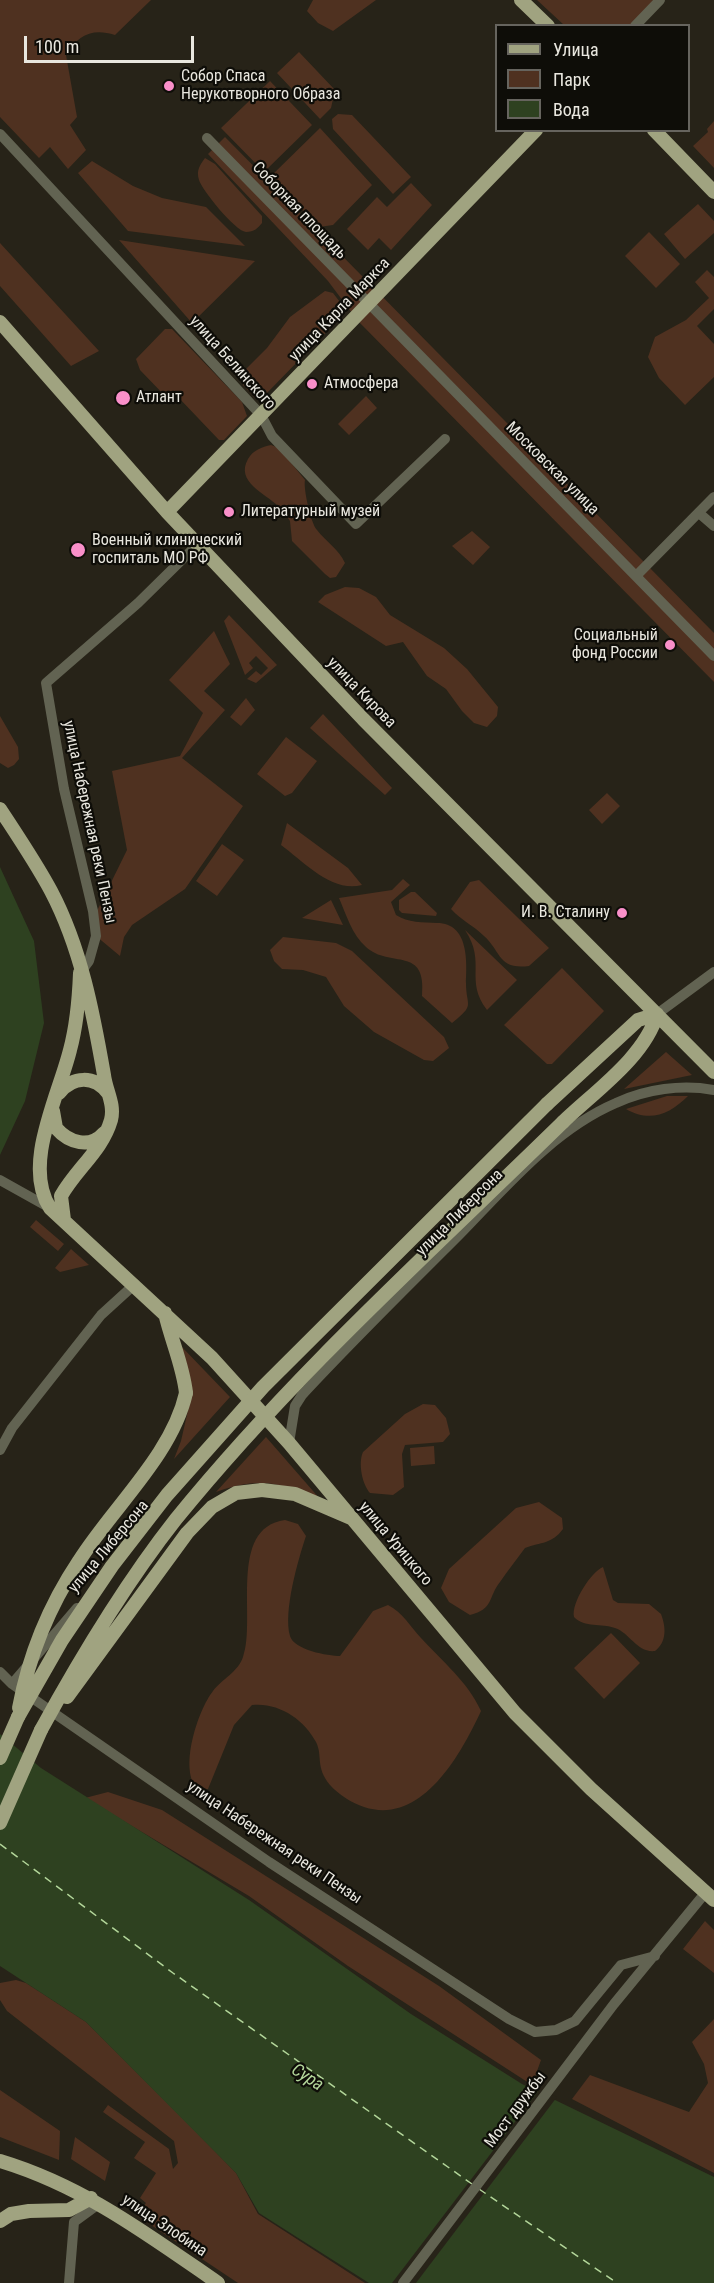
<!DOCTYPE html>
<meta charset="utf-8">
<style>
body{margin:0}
#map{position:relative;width:714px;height:2283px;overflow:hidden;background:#272318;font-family:"Roboto Condensed",sans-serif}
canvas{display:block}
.legend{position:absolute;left:495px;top:24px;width:195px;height:108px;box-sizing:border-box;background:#0e0d08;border:2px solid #66645e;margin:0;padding:8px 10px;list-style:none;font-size:18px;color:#e9e7df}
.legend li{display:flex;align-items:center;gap:12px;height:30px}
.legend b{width:30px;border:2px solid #66645e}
.scale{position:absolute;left:24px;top:36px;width:170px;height:27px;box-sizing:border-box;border:3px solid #e9e7df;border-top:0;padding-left:8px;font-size:18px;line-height:21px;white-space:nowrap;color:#e9e7df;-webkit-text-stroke:4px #0e0d08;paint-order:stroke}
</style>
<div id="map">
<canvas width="714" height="2283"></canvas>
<ul class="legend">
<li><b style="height:8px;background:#a0a380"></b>Улица</li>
<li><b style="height:16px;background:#4f3120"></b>Парк</li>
<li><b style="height:16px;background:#2e4120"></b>Вода</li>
</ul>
<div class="scale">100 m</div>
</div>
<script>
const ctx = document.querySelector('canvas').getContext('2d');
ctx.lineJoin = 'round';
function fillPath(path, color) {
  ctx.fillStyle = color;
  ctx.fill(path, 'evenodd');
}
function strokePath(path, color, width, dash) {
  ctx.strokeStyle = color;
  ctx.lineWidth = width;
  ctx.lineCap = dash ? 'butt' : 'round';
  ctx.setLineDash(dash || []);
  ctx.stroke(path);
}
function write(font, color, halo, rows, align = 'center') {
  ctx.font = font + ' "Roboto Condensed",sans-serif';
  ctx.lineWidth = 4.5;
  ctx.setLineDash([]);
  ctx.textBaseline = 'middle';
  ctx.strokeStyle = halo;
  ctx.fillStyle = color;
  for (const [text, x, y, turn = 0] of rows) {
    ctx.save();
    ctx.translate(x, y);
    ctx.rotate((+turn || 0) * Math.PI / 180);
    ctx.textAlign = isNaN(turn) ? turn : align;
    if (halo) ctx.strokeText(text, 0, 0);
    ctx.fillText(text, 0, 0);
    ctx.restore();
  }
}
fillPath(new Path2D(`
 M0 0H151L115 35C92 28 78 35 66 55L77 117 70 125 86 150 68 169 50 147 39 158 0 117Z
 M313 0H376L333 31 318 23 307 11Z
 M537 0H655L630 26 564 25Z
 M299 52 335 90 331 108 320 119 277 73Z
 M270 81 312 125 264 172 221 128Z
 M338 114 352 115 411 177 393 194 333 129 332 119Z
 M714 121V168L693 146 708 132 707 129Z
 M320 128 372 185 333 225 319 227 270 177Z
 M225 137 714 633V682L358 321 328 281 208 154Z
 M205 158 215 164 262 216V223C258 228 254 232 246 232 235 231 202 190 199 180 196 170 200 165 205 158Z
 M92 161 133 186 162 198 206 207 245 246 128 231 78 173Z
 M411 183 432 205 391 250 379 238 368 250 347 229 377 197 387 207Z
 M698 204 714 221V233L685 259 664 234Z
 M649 232 680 264 656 288 625 256Z
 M119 240 255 261 192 323Z
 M0 243 99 351 71 366 0 286Z
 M707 270 714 277V309L697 326 714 344V377L685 405 659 378 648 357 655 337 686 320 709 298 695 282Z
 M325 291 333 293 343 306 341 317 267 393 256 399 243 385 241 374 267 348 290 317Z
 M165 329H172L242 402 247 416 224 440H219L178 397 167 398 140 370 136 359Z
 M366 396 377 408 349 435 338 424Z
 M271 445 279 448 305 480C303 488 311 524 317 530 326 542 338 548 345 563L336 577 330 578 325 574 292 541 290 521C286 516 283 510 278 506 265 493 235 482 248 459 253 450 262 447 271 445Z
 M472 531 490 547 473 565 452 546Z
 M345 587 359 588 376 597 390 615 444 648 467 669 498 707 497 716 487 727 474 723 462 711 446 689 427 676 403 642 386 646 318 602 325 595Z
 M229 615 277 665 256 683 247 679 256 671 261 675 268 668 256 656 249 663 253 668 245 675 224 621Z
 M214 631 230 664 204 691 225 710 182 758 243 806 185 889 132 925 124 937 120 956 96 936 94 917 127 850 112 771 180 756 203 713 169 680Z
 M246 698 255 710 241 726 230 717Z
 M323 714 392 788 385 795 310 728Z
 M0 716 18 747 19 759 14 765 8 768 0 763Z
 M286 737 317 761 292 793 285 796 257 774Z
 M607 793 620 806 602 824 589 810Z
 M287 823 348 868 362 885C332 893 304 862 281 845Z
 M222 844 244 860 217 896 196 881Z
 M403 879 410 885 391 902 396 915C408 923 423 922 437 923 469 923 467 962 466 983 466 1007 476 1004 452 1023L422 996C427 945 390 969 366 947 352 935 346 914 339 898L392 890Z
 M479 880 549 948 529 966C498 970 501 951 484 936 474 926 461 920 451 909L470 882Z
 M411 892H415L437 913 436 916 402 913 399 910V900Z
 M331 900 343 925 302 918Z
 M465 930 517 980 487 1010C464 980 487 963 465 930Z
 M283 937 336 943 352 951 444 1037 449 1048 433 1061 424 1060 374 1032 344 1006 326 977 303 970 282 969 274 961 270 950Z
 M562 968 604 1011 552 1064H547L504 1025Z
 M666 1052 692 1075 624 1089Z
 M667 1096H688C670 1114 650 1123 626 1109Z
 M36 1220 64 1244 58 1251 30 1227Z
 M71 1249 89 1265 60 1272 55 1268Z
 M181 1346 230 1397 174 1459 181 1441 191 1397Z
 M423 1404 435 1405 446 1418 450 1434 443 1442 405 1445 402 1454 404 1487 393 1495 370 1493C362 1484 358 1463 363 1452L405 1414Z
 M266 1437 320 1499C279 1482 258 1477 216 1492Z
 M434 1446 435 1464 411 1466 410 1448Z
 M539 1502 562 1518 563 1529C552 1544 541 1542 525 1548 517 1559 508 1570 500 1582 488 1597 494 1609 470 1615L449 1602 441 1588 449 1569 516 1508Z
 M285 1520 298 1524 306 1536C298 1560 283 1612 290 1636 294 1650 328 1656 340 1656L373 1611 388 1605C403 1613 410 1626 421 1638 442 1661 468 1682 481 1711 461 1754 422 1826 364 1807 352 1803 339 1795 330 1785 315 1767 323 1756 316 1742 304 1719 278 1702 252 1705L234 1725 208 1789 198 1790C178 1770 198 1710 213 1691 222 1679 238 1672 243 1657 257 1620 227 1528 285 1520Z
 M603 1567 613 1600 618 1603 649 1604 661 1614C666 1627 667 1642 655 1651 637 1653 630 1633 615 1628 601 1623 585 1628 574 1617 571 1603 591 1572 603 1567Z
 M611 1633 640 1663 604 1699 574 1668Z
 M108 1792 162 1810 439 1986 541 2060 532 2085 348 1966 249 1896 85 1798Z
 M705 1921 714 1930V1973L683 1949Z
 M16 1980 26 1983 86 2022 196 2132 236 2173 258 2214 365 2283H238L136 2215 146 2203 140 2198 156 2173 134 2158 145 2142 103 2112 108 2105 169 2149 173 2169 178 2163 174 2141 7 2011 0 2000V1983Z
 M714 2019V2173L572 2099 590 2075 689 2112 708 2083 704 2064 692 2042Z
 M0 2090 60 2131 59 2160 0 2137Z
 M75 2137 110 2162 105 2181 71 2159Z`), '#4f3120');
fillPath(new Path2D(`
 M0 867 34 941 44 1023 25 1101 0 1155Z
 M0 1734 41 1768 249 1900 411 2014 522 2084 714 2177V2283H369L259 2213 236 2173 86 2022 0 1966Z`), '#2e4120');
fillPath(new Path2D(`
 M540 2089 557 2097 416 2283H392Z`), '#272318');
strokePath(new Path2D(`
 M0 1844 173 1973 472 2184
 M479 2189 617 2283`), '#b3d69a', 1.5, [8, 6]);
strokePath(new Path2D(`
 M635 26 660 0
 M0 134 261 415 272 436 356 524 445 439
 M207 138 714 656
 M699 513 714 526
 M636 576 714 497
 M80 973 89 961 96 936 93 911 64 789 46 683 138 603 198 544
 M657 1014 714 972
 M0 1180 50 1208
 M289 1443 295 1406 302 1395C352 1341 405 1289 458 1236 505 1188 553 1130 616 1103 646 1089 682 1084 714 1090
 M0 1450 12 1428 101 1315 135 1284
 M0 1672 12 1684 269 1862 509 2019 535 2032 556 2030 575 2021 621 1965 655 1956
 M12 1684 77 1608
 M69 2283 74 2222 100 2203
 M403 2283 614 2004 706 1892`), '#626352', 10);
strokePath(new Path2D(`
 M521 0 548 26
 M654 130 714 192
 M0 322 167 512 363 719 714 1072
 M167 512 536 130
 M0 809C17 835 36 863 51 891 81 948 93 1012 104 1075 106 1091 115 1104 111 1120 102 1151 76 1169 61 1196L64 1220
 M80 973C79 999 77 1024 70 1050 59 1095 22 1165 50 1208L212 1358 289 1443 515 1713 591 1789 714 1900
 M59 1093C73 1076 94 1075 108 1093
 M547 1104 638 1020 657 1014
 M53 1111 56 1128C69 1143 90 1149 104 1133
 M563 1122C594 1092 645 1057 657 1014
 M165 1313C171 1340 183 1365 186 1393
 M262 1490 295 1494 351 1518
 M0 1758 18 1717
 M0 1823 41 1730
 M0 2161C83 2186 147 2234 218 2283
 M0 2221 11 2214 29 2211 69 2210 91 2198`), '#a0a380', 14);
strokePath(new Path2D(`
 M67 1697 187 1533 212 1507 236 1493 262 1490
 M19 1708C29 1655 49 1606 79 1561 113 1507 172 1455 186 1393
 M18 1717 62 1640 112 1566 167 1495 263 1387 547 1104
 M41 1730C81 1657 124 1585 176 1519 292 1376 431 1251 563 1122`), '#a0a380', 14);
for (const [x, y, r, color] of [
 [169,86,6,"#f98fc9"],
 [312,384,6,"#f98fc9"],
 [123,398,8,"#f98fc9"],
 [229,512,6,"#f98fc9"],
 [78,550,8,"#f98fc9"],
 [670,645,6,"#f98fc9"],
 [622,913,6,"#f98fc9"]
]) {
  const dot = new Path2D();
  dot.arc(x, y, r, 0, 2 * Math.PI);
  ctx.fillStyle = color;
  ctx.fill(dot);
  strokePath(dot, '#0e0d08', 2);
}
write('16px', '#e9e7df', '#0e0d08', [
 ["Собор Спаса",181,77],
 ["Нерукотворного Образа",181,95],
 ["Атмосфера",324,384],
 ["Атлант",136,398],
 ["Литературный музей",241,512],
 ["Военный клинический",92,541],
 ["госпиталь МО РФ",92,559],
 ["Социальный",658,636,"right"],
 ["фонд России",658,654,"right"],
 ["И. В. Сталину",610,913,"right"]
], 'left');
write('16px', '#e9e7df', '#0e0d08', [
 ["Соборная площадь",299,211,46],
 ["улица Карла Маркса",340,310,-46],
 ["улица Белинского",232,363,48],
 ["Московская улица",552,469,45],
 ["улица Кирова",361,693,46],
 ["улица Набережная реки Пензы",89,822,78],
 ["улица Либерсона",460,1213,-45],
 ["улица Урицкого",395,1544,50],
 ["улица Либерсона",109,1547,-50],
 ["улица Набережная реки Пензы",274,1843,34],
 ["Мост дружбы",516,2110,-53],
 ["улица Злобина",164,2226,34]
]);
write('italic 18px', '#b3d69a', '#0e0d08', [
 ["Сура",307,2078,33]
]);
</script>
